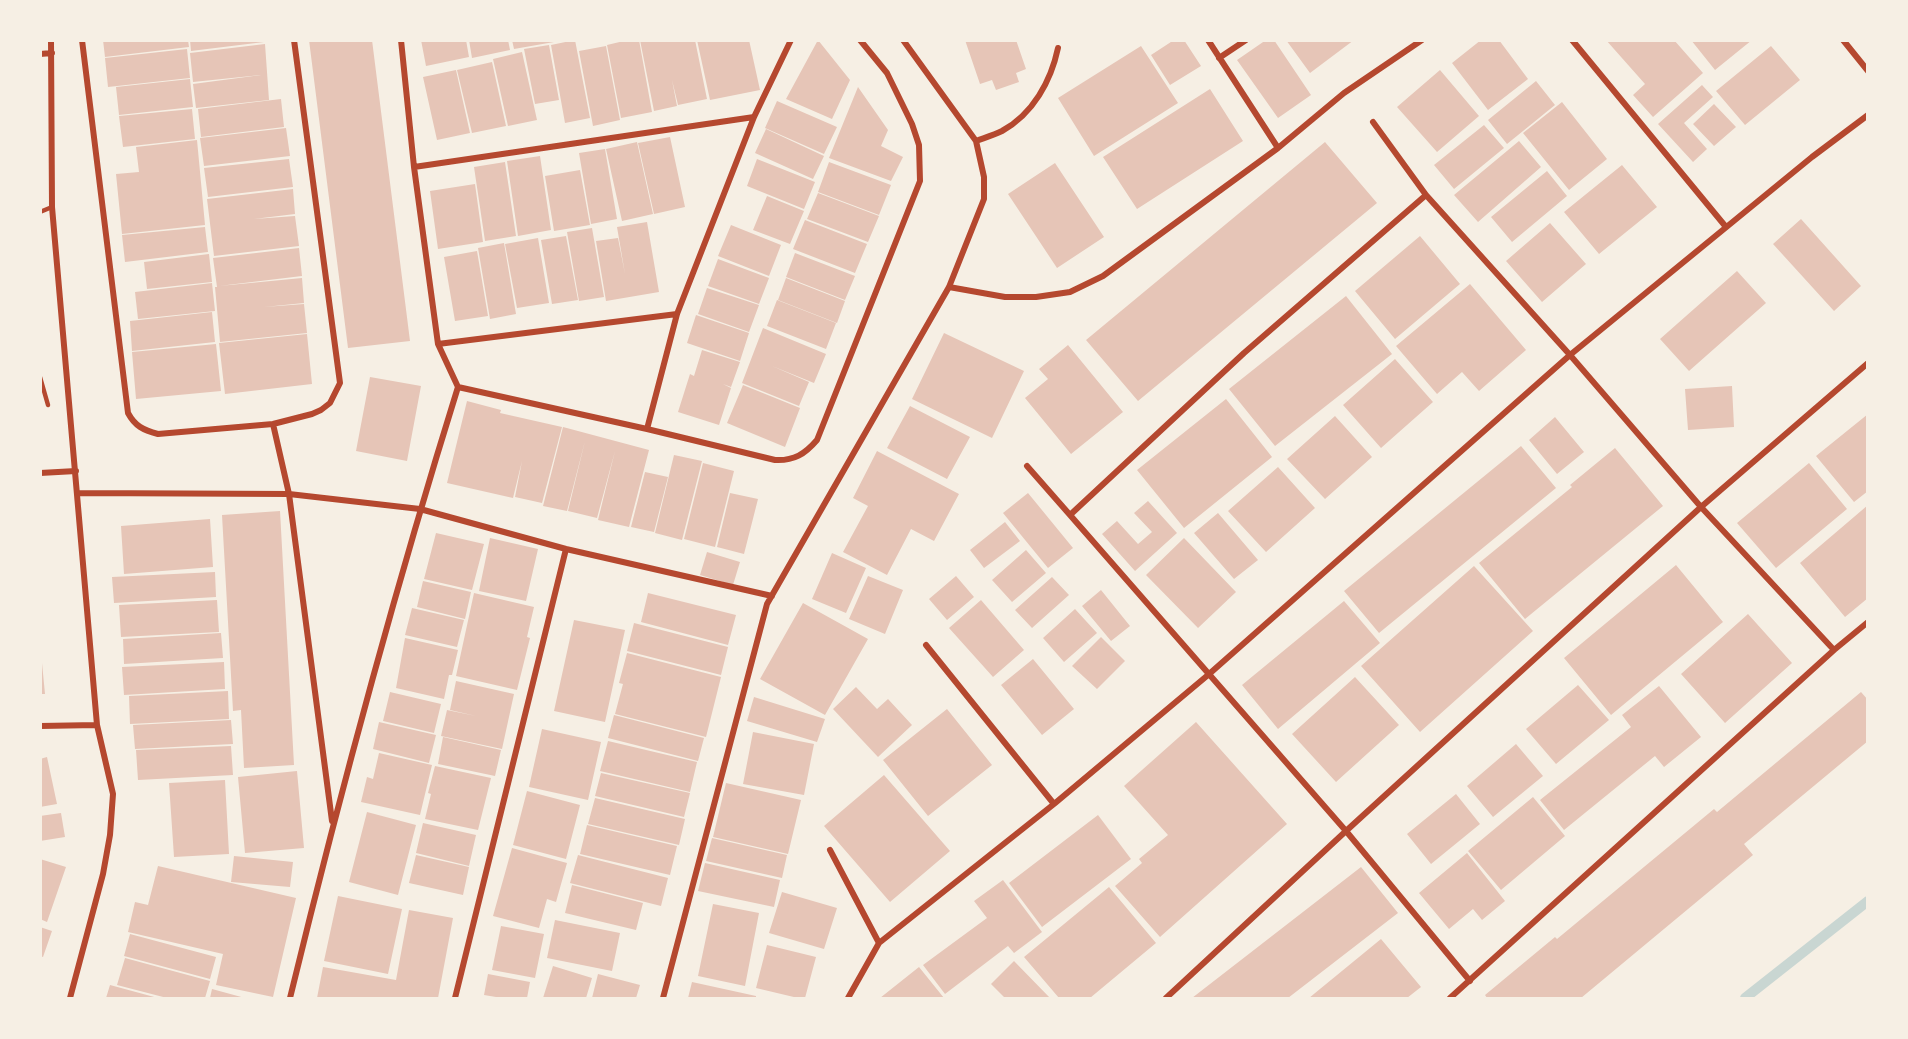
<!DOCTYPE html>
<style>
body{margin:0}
#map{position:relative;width:1908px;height:1039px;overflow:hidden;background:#f6efe4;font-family:"Zilla Slab",serif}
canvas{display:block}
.frame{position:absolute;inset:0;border:42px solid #f6efe4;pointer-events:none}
</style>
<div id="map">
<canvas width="1908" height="1039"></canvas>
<div class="frame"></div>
</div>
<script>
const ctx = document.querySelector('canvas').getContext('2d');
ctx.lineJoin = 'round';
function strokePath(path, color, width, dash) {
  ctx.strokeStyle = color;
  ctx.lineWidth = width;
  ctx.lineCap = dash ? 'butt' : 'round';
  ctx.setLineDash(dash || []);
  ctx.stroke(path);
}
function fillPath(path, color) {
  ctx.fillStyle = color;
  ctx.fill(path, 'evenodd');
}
strokePath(new Path2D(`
 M1745 998 1868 901`), '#c9d6d2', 10);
fillPath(new Path2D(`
 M103 40H188L189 47 105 57Z
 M190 40H264V42L191 51Z
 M309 40H372L410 341 348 348Z
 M421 40H466L469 57 426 66Z
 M469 40H508L510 50 472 58Z
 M512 40H554V42L514 49Z
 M575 40 590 118 565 123 551 45Z
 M628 40H639L652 112 621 118 607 45Z
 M640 40H695L707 99 678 105 672 80 677 106 654 111Z
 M697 40H749L760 90 710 100Z
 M818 40 850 80 832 119 786 99Z
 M965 40H1016L1026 69 1016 73 1019 82 996 90 992 80 980 84Z
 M1174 40H1184L1201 66 1170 85 1151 55Z
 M1266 40H1274L1311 95 1278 118 1237 60Z
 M1286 40H1354L1310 73Z
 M1481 40H1499L1528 79 1488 110 1452 63Z
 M1606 40H1674L1703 73 1653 117 1633 95 1645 84Z
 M1691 40H1752L1715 70Z
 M265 44 269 100 196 108 193 84 261 75 193 82 190 53Z
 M549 45 559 100 535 104 524 49Z
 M606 46 620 120 593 126 579 51Z
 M1141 46 1178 103 1094 156 1058 98Z
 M1771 46 1800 80 1745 125 1716 91Z
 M187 49 190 78 108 87 105 58Z
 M522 52 537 120 508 126 493 59Z
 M492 62 506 126 472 133 457 70Z
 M456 70 470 133 437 140 423 77Z
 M1440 70 1479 116 1437 152 1397 107Z
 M190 79 193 107 119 115 116 87Z
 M1536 81 1555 105 1507 144 1488 120Z
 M1702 85 1713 97 1684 123 1707 149 1693 162 1658 124Z
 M858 87 888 130 881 146 903 157 891 181 829 158Z
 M1210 89 1243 141 1137 209 1103 157Z
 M281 99 284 127 201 137 198 109Z
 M777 101 837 127 824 154 765 128Z
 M1562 102 1607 159 1569 190 1523 133Z
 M1714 104 1736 127 1714 146 1693 124Z
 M192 109 195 139 123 147 119 116Z
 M1484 125 1504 148 1454 189 1434 165Z
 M286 128 290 156 204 166 200 138Z
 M766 129 824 156 813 179 755 153Z
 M670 137 685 207 654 214 638 143Z
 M197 140 205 225 122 234 116 174 139 172 136 147Z
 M1519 141 1541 167 1478 222 1454 195Z
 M637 142 653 214 622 221 606 149Z
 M1325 142 1377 203 1138 401 1086 340Z
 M605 149 617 219 591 224 579 153Z
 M540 156 551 230 518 236 507 161Z
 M289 159 293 187 208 197 204 168Z
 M757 159 815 182 804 209 747 186Z
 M505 162 516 236 485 241 474 167Z
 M829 162 891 185 879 215 818 192Z
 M1055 163 1104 237 1057 268 1008 194Z
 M1622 165 1657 207 1599 254 1564 212Z
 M580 170 590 225 554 231 545 176Z
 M1547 171 1567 196 1512 242 1491 217Z
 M475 184 483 242 438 249 430 191Z
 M293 189 295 214 254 219 295 216 299 246 214 256 207 199Z
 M818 193 879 216 868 242 807 219Z
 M767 196 804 211 790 244 753 230Z
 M1801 219 1861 286 1834 311 1773 244Z
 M805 220 867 244 855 273 793 249Z
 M647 222 659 292 606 301 596 241 618 238 625 274 617 227Z
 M1550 223 1586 264 1542 302 1506 261Z
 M731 225 781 245 769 276 718 256Z
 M205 227 208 252 125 262 122 235Z
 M592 228 604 297 579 301 567 232Z
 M566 236 578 300 552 304 541 240Z
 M1420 236 1460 284 1395 339 1355 291Z
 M538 238 549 303 517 308 505 244Z
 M504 243 516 314 490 319 478 248Z
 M299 248 302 276 219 286 302 278 304 303 264 307 304 304 307 333 220 342 215 287H217L213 258Z
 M477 251 488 316 455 321 444 257Z
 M795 253 855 276 845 300 786 277Z
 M209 254 212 282 147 289 144 262Z
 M718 259 769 278 759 304 708 286Z
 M1737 271 1766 303 1689 371 1660 339Z
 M786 278 845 301 837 323 778 300Z
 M212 283 215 311 138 319 135 292Z
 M1470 284 1526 350 1479 391 1462 372 1437 394 1396 346Z
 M707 288 759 305 749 332 698 314Z
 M1346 296 1392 354 1275 446 1229 389Z
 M777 300 836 323 826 349 767 326Z
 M212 312 215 342 132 351 130 321Z
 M696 315 749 333 740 361 687 343Z
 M763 328 826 354 814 383 772 366 809 382 799 406 742 383Z
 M944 333 1024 371 992 438 912 399Z
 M307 334 312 384 225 394 219 343Z
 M216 344 221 391 136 399 132 352Z
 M1068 345 1123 412 1071 454 1025 398 1048 379 1039 369Z
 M702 350 740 362 731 387 723 384 731 388 719 425 678 412 690 374 694 376Z
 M1395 359 1433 402 1381 448 1343 405Z
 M370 377 421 386 407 461 356 451Z
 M743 385 800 408 785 447 727 423Z
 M1732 386 1734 427 1688 430 1685 389Z
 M1226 399 1272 457 1184 528 1137 470Z
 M467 401 501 410 500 413 562 427 542 503 515 497 522 461 513 498 447 483Z
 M910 406 970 437 947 479 887 448Z
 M1868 414V491L1854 502 1816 456Z
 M1335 416 1372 457 1325 499 1287 459Z
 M1555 417 1584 452 1557 474 1529 440Z
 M563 427 649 450 629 527 598 520 615 451 597 518 568 511 585 441 567 511 543 506Z
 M1521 446 1556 488 1379 633 1344 591Z
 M1615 448 1663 506 1525 619 1479 563 1572 487 1570 485Z
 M877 451 959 494 934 541 911 529 887 575 843 552 868 506 853 498Z
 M674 455 702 461 682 540 655 533Z
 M703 463 734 471 715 547 684 539Z
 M1809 463 1847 509 1776 568 1737 523Z
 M1278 467 1315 508 1266 552 1228 511Z
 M645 472 668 477 654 532 631 527Z
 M730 493 758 499 744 554 717 547Z
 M1028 493 1073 548 1048 568 1003 513Z
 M1148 501 1177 533 1135 571 1102 534 1117 521 1138 544 1152 532 1134 513Z
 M1868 505V598L1845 617 1800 563Z
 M280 511 294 765 244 768 241 710 233 711 222 515Z
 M1218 513 1258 560 1234 579 1194 533Z
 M210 519 213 567 124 574 121 526Z
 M1005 522 1020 541 984 568 970 550Z
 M436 533 484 544 472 590 424 579Z
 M490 538 538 549 526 601 479 591Z
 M1184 538 1236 592 1198 628 1146 575Z
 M1026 550 1046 573 1012 602 992 580Z
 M707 552 740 562 733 585 700 575Z
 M832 553 866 568 846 613 812 599Z
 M1676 565 1723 622 1611 715 1564 658Z
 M1474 566 1533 631 1420 732 1361 666Z
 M215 572 216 597 114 603 112 577Z
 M868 576 903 590 885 634 849 619Z
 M956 576 974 597 947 620 929 599Z
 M1052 577 1069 595 1032 628 1015 610Z
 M423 581 471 592 465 619 417 607Z
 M1101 590 1130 626 1111 641 1082 606Z
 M474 593 534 607 527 637 530 638 517 690 456 676Z
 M648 593 736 615 728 645 641 622Z
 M217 600 219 632 121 637 119 605Z
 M981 600 1024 650 993 677 949 628Z
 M1344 601 1380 643 1278 729 1242 685Z
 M803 603 868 639 825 715 760 679Z
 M412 608 464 620 457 647 405 635Z
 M1075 609 1097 633 1064 662 1043 638Z
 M1748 614 1792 663 1725 723 1681 674Z
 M574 620 625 630 605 722 554 711Z
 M634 623 728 647 721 675 627 651Z
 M221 633 223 658 124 664 123 639Z
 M1101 637 1125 661 1097 689 1072 666Z
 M405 638 458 650 452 675H449L444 699 396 688Z
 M627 653 721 677 706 737 615 714 623 684 619 683Z
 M1033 659 1074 709 1042 735 1001 685Z
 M224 662 225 689 124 695 122 667Z
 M40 663H42L45 694H40Z
 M1355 677 1399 725 1336 782 1292 734Z
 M456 681 514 694 502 749 441 736 447 710 476 716 450 710Z
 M1578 685 1609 720 1556 764 1526 729Z
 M1659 686 1701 737 1664 767 1655 756 1564 830 1540 800 1631 727 1622 715Z
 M856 687 877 709 888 699 912 725 878 757 833 709Z
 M228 691 229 719 130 724 129 696Z
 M390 692 441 704 434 733 383 721Z
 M1861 692 1868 700V741L1744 844 1753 855 1581 998H1487L1485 995 1555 937 1557 939 1714 809 1717 812Z
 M754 697 825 719 817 742 747 721Z
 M947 709 992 765 928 816 883 760Z
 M614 715 704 738 698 761 608 738Z
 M231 720 233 744 135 749 133 725Z
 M379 722 436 735 429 763 373 749Z
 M1196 722 1287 824 1160 937 1115 886 1142 863 1139 859 1168 835 1124 786Z
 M542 729 601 742 588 800 529 787Z
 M753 732 814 744 804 795 743 784Z
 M443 737 501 750 495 776 438 764Z
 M608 741 697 762 690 792 600 771Z
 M1516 744 1543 776 1493 817 1467 786Z
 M231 746 233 775 138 780 136 750Z
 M379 753 432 765 420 815 361 802 367 777 373 779Z
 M47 757 57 804 40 807V759Z
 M435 766 491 778 478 830 425 819 431 794 428 793Z
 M297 771 304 848 245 853 238 777Z
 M601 773 690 793 684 817 595 796Z
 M884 775 950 851 890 902 824 826Z
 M225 780 229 854 174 857 169 783Z
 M726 783 801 800 788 854 713 837Z
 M527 791 580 805 566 859 513 845Z
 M1456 794 1480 824 1431 864 1407 834Z
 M1533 797 1565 836 1501 890 1468 851Z
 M595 798 685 819 679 845 588 824Z
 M367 812 416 825 398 895 349 882Z
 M61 813 65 837 40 841V816Z
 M1098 815 1131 859 1042 927 1009 883Z
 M423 823 476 835 469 866 416 853Z
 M587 825 677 846 670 875 580 854Z
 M712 838 787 855 782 878 706 861Z
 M512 848 567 863 556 902 547 899 539 928 493 916Z
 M1467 853 1505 901 1482 920 1473 909 1449 929 1419 893Z
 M416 855 469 867 463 895 409 883Z
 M578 855 668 878 661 906 570 883Z
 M234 856 293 862 290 887 231 882Z
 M40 859 66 867 47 922 40 919Z
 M705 863 780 880 774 907 698 891Z
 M158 866 296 898 273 997 216 985 223 954 128 932 135 902 148 905Z
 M1361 867 1398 913 1288 998H1192Z
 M1003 880 1042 932 1014 953 1008 946 945 994 923 965 987 918 974 901Z
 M572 885 643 903 636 930 565 913Z
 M1109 887 1156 943 1090 998H1059L1024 957Z
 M782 892 837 908 824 949 769 933Z
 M338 896 402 909 388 974 324 961Z
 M713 904 759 913 745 986 698 976Z
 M409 910 453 918 438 998H317L323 967 396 980Z
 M555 920 620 933 612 971 547 958Z
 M501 926 544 934 535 978 492 970Z
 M40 927 52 931 43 957 40 956Z
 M130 934 216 957 210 979 124 956Z
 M1381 939 1421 987 1407 998H1309Z
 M767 945 816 957 805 998H798L756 988Z
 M125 958 210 981 205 998H167L117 985Z
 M1014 961 1050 998H1005L991 984Z
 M553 966 592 978 586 998H543Z
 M919 967 944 998H880Z
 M488 974 530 982 527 998H502L484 995Z
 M598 974 640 985 636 998H592Z
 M692 982 756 996V998H688Z
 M110 985 158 998H106Z
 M212 989 245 998H210Z`), '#e6c5b7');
strokePath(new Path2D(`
 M40 212 52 207
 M40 377 48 405`), '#b5482f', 4.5);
strokePath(new Path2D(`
 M51 40 52 207 97 725 113 794 110 835 103 874 70 998
 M82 40 128 413C135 426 143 430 158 434L273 424 312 414 321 410 330 403 340 383 294 40
 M1208 40 1278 148
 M1572 40 1726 227
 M1843 40 1868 71
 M40 54 52 53
 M1219 58 1246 40
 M1373 122 1426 195 1570 355 1701 507 1834 650
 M976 141C984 138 994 135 1002 131 1033 114 1051 81 1058 48
 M414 167 754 117
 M1426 195 1244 353 1070 515 1346 831 1470 981
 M949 287 1005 297H1036L1070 292 1103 276 1278 148 1344 93 1422 40
 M438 344 677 314
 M458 387 647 429 775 460C794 461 805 454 817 440L920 181 919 145 912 124 887 73 860 40
 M273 424 289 494 332 821
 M647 429 677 314 754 117 791 40
 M1027 466 1070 515
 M40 473 76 471
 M78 493 289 494 420 509 566 549 772 596
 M926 645 1054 804
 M40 726 97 725
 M830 850 879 943
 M290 998C340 793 395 589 458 387L438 344 414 167 401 40
 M455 998 566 549
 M663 998 767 604 949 287 984 199V177L976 141 903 40
 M848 998 879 943 1054 804 1208 675 1570 355 1812 157 1868 115
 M1166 998 1346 831 1701 507 1868 363
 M1450 998 1834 650 1868 622`), '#b5482f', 6);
</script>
